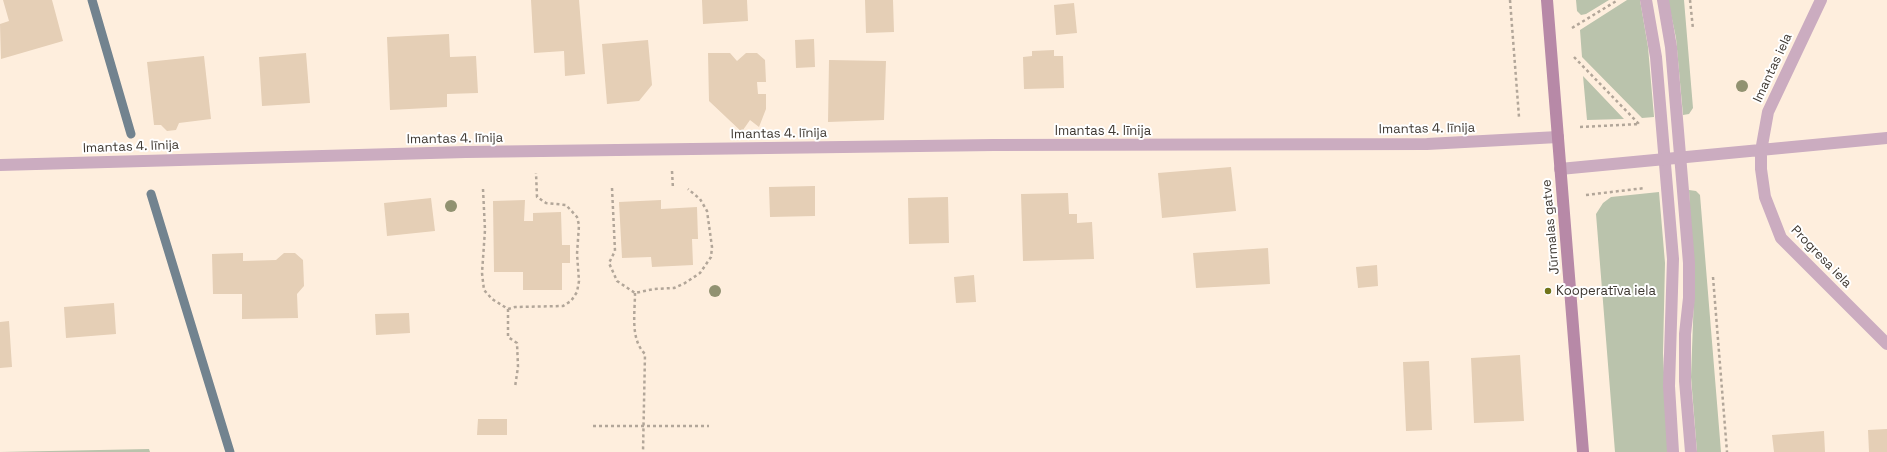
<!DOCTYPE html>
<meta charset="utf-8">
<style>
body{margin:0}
canvas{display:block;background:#feeedd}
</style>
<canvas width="1887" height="452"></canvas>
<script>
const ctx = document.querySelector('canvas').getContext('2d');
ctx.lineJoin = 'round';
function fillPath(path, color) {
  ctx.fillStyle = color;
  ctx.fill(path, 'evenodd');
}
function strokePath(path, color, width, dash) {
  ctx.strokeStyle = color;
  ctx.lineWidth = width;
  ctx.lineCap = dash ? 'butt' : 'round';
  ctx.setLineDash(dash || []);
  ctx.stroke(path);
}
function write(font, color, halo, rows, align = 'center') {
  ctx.font = font + ' "Space Grotesk",sans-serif';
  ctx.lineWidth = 4;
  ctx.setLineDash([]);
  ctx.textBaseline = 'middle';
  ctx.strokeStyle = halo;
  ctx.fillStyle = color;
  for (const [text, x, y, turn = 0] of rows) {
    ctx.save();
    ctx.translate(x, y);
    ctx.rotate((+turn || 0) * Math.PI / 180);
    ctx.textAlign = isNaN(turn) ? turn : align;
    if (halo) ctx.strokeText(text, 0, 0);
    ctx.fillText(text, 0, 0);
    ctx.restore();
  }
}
fillPath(new Path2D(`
 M1576 0H1609L1586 14 1581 15 1577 11Z
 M1627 0H1640L1648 47 1654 117 1642 118 1582 57 1580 30Z
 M1668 0H1684L1693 108 1689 114 1683 115 1676 38Z
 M1583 76 1624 119 1587 120Z
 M1689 190 1696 191 1700 195 1721 452H1697L1691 377 1694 295Z
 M1659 192 1665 263 1663 353 1668 452H1615L1596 214 1603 203 1611 197Z
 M149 449 150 452H0Z`), '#bac3ac');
strokePath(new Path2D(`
 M92 0 131 134
 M151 194 230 452`), '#72838f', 9);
fillPath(new Path2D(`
 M3 0H52L63 41 1 59 0 24 9 21Z
 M531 0H579L585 74 565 76 564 51 534 53Z
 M702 0H747L748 21 703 24Z
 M865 0H893L894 32 866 33Z
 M1074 3 1077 33 1056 35 1054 5Z
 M449 34 450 57 476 56 478 93 447 94V107L390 110 387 37Z
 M814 39 815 67 796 68 795 40Z
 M648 40 652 85 639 101 607 104 602 44Z
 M1054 50V56H1063L1064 88 1024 89 1023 57 1032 56V51Z
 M306 53 310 103 262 106 259 57Z
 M708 53H730L737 61 746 53H757L765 60 766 82H757L758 94H766V109L759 127 750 120 743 130 747 134 745 135 709 101Z
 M204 56 211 119 179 123 176 130 167 131 161 125H154L147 62Z
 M829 60 886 61 884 120 828 122Z
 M1231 167 1236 211 1162 218 1158 173Z
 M815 186V216L770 217 769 187Z
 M1068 193 1069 214H1077V223L1092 222 1094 259 1023 261 1021 194Z
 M948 197 949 243 909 244 908 198Z
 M431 198 435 231 387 236 384 203Z
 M525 200 524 221H533V213L561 212 562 245H570V263H562V290H523V272H494L493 201Z
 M661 200V209L697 207 698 239H692L693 265 652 267 651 257 622 258 619 202Z
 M1268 248 1270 284 1196 288 1193 253Z
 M243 253V261L276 260 284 253H295L303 260 304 286 297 294 298 318 242 319V294H213L212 254Z
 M1377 265 1378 286 1358 288 1356 267Z
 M974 275 976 302 956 303 954 277Z
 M114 303 116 334 66 338 64 307Z
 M409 313 410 333 376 335 375 314Z
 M9 321 12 367 0 368V322Z
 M1520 355 1524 421 1474 423 1471 358Z
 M1429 361 1432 430 1406 431 1403 362Z
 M478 419H507V435H477Z
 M1887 429V452H1869L1868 430Z
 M1824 431 1825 452H1774L1772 435Z`), '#e5cfb6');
strokePath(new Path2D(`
 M1510 0 1519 117
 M1690 0 1693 29
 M1572 28 1618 0
 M1574 57 1639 124
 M1580 127 1640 124
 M672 171 673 189
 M612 188 615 251 609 263 617 281 635 293 654 289 674 288 685 283 700 273 711 257 712 247 707 211 700 199 688 189
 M483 189 485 230 482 273 484 290 492 299 508 309
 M1586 195 1645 188
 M1713 277 1727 452
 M635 293C635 313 630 339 645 354L643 452
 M508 309 515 307 563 306 571 301 577 292 579 281 577 254 579 225 577 217 566 205 546 203 537 197 536 173
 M508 309V337L517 343 518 367 515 387
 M593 426H709`), '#b2a699', 2.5, [3, 3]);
strokePath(new Path2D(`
 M1646 0 1656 57 1673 259 1669 386 1673 452
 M1663 0 1671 47 1689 263V298L1685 334V381L1691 452`), '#cbacc0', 12);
strokePath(new Path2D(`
 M1821 0 1768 112 1761 151V169L1765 197 1781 238 1887 344
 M0 165 466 152 994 145 1427 144 1558 137
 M1560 169 1887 138`), '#cbacc0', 12);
strokePath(new Path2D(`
 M1547 0 1583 452`), '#b789a7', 12);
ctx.fillStyle = '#919271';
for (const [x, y] of [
 [1742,86],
 [451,206],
 [715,291]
]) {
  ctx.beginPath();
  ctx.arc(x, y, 6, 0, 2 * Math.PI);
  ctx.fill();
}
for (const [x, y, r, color] of [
 [1548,291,4,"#70741a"]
]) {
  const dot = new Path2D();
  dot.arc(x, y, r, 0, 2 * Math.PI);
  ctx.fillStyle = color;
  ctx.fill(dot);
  strokePath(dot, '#fff', 1.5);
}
write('13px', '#3e3831', '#fff', [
 ["Imantas iela",1773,68,-65],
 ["Imantas 4. līnija",1427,129,-1],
 ["Imantas 4. līnija",1103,131],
 ["Imantas 4. līnija",779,134,-1],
 ["Imantas 4. līnija",455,139,-1],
 ["Imantas 4. līnija",131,147,-2],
 ["Jūrmalas gatve",1551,227,-95],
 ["Progresa iela",1821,257,46]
]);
write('13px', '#3e3831', '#fff', [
 ["Kooperatīva iela",1556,291]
], 'left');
</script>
